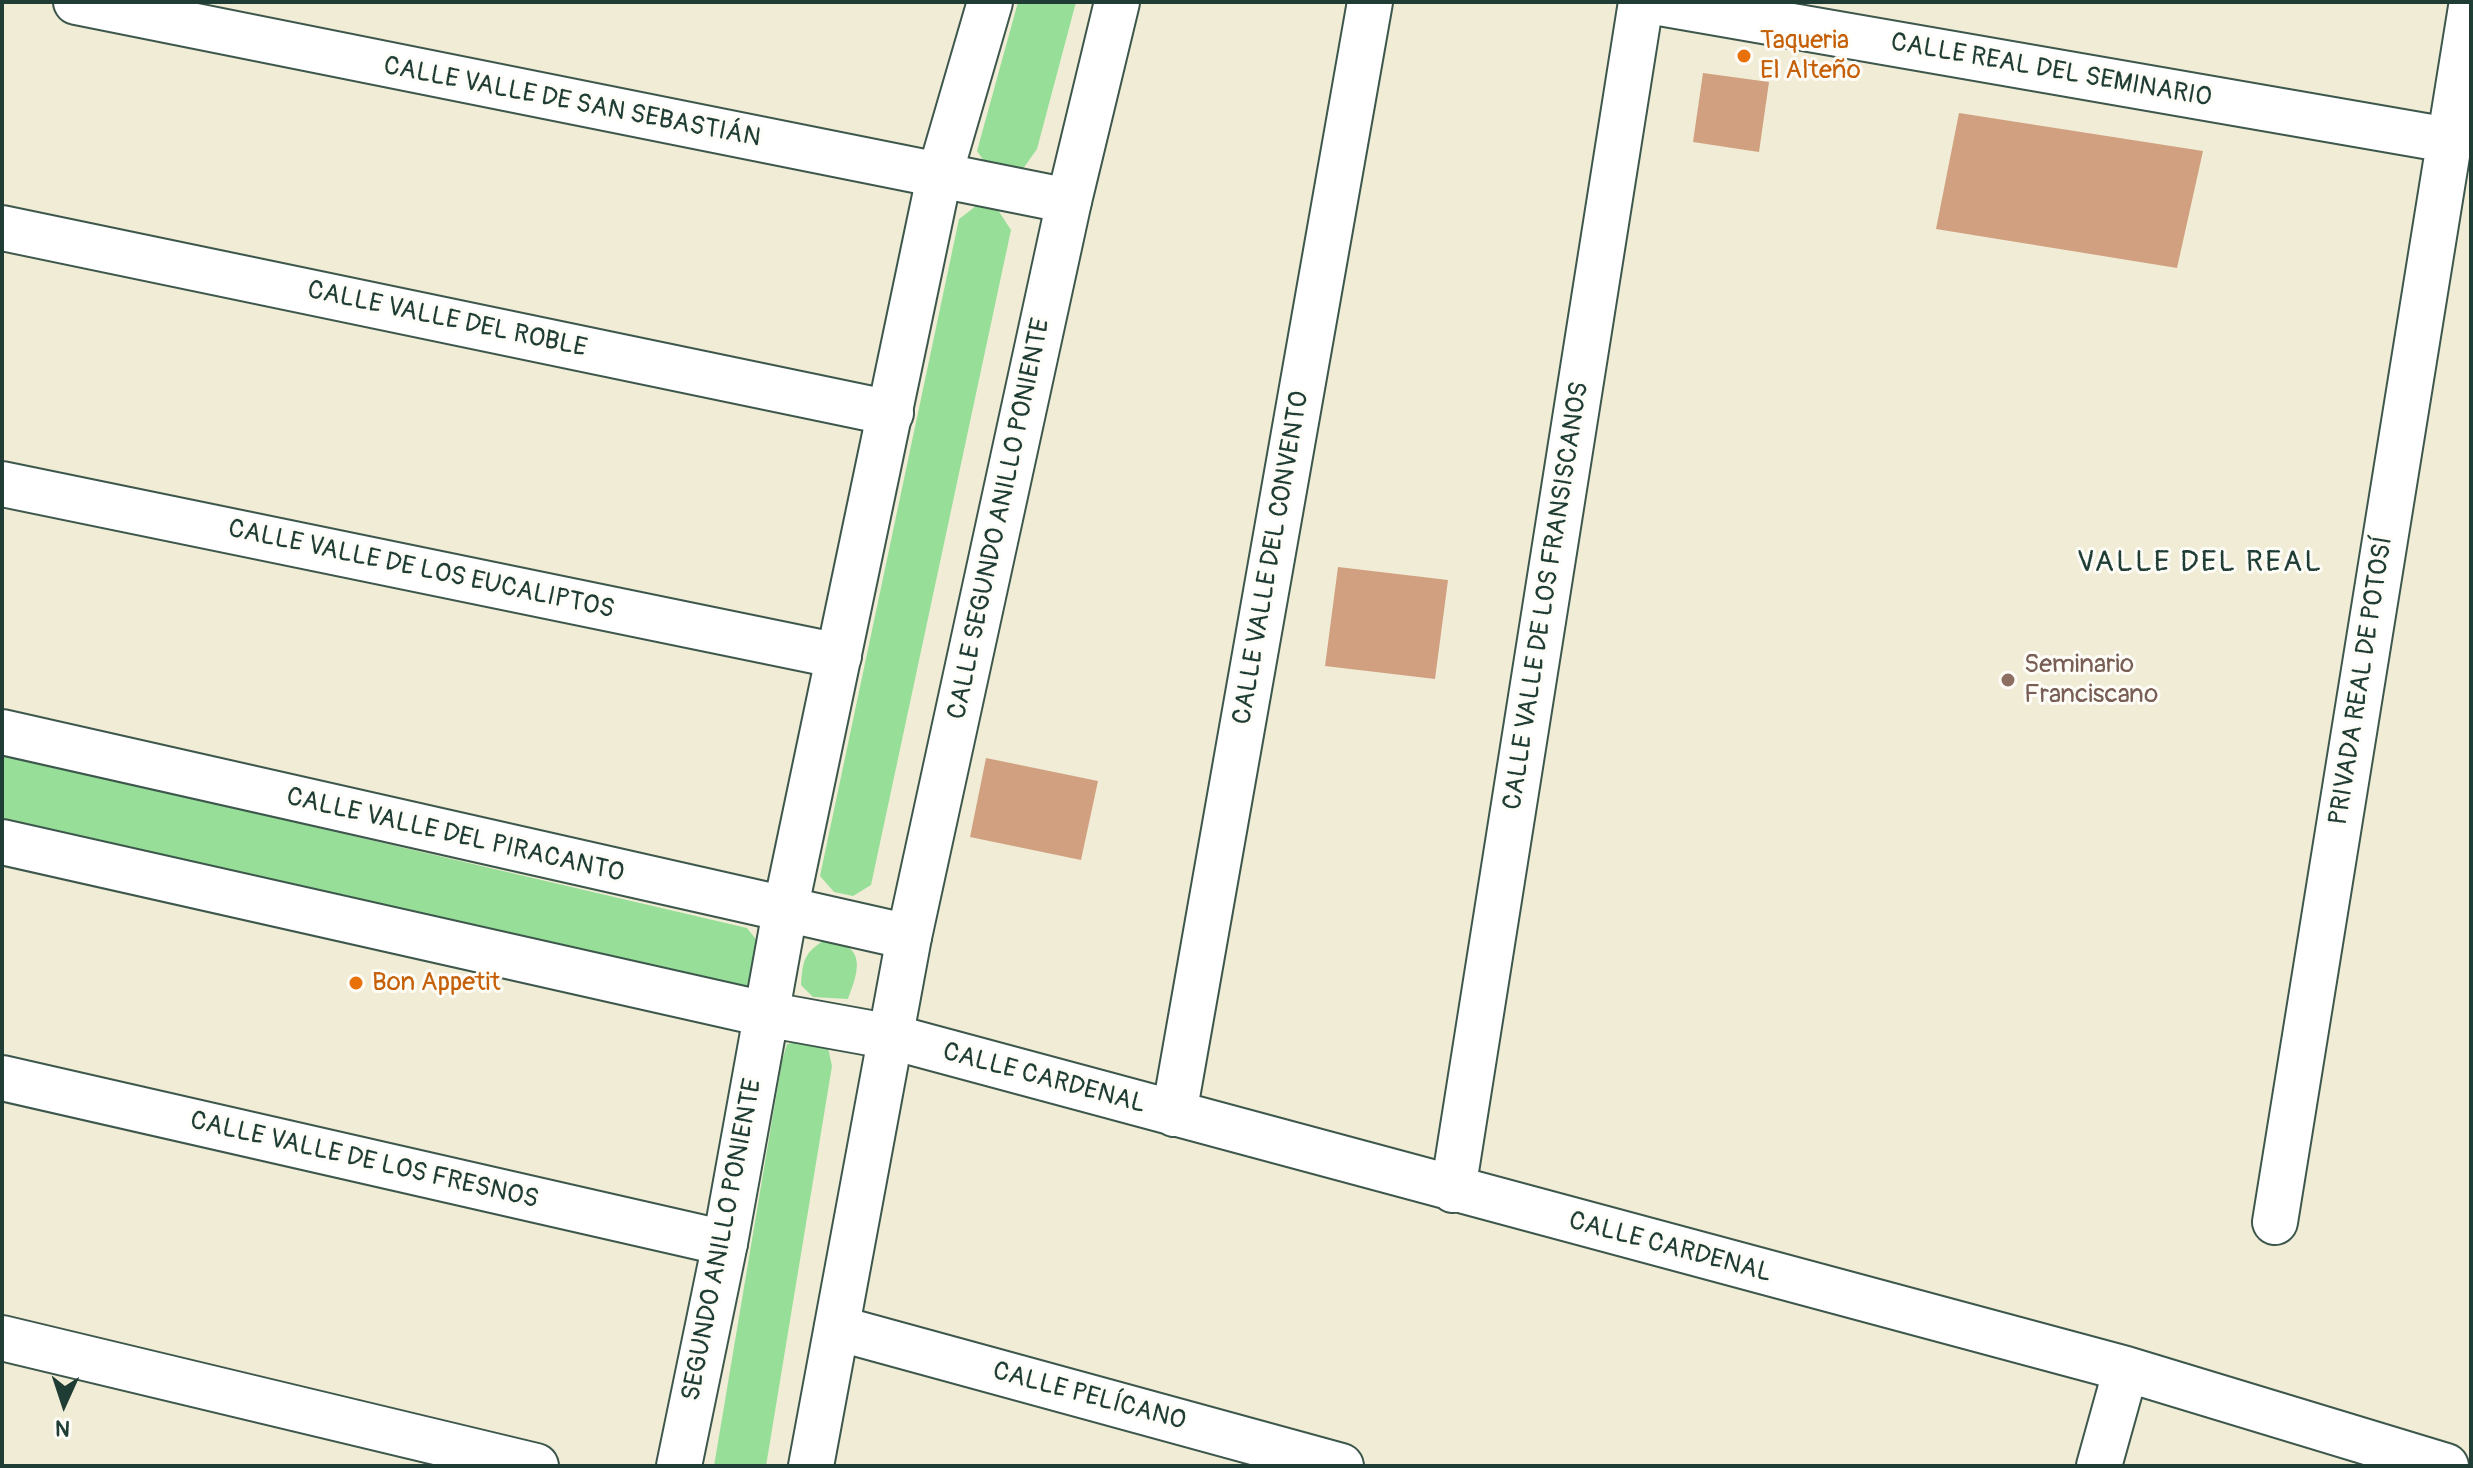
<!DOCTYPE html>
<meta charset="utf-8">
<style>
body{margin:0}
#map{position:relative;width:2473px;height:1468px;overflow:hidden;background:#f0ecd5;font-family:Pangolin,sans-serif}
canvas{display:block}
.frame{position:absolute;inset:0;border:4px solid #1f3d34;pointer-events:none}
.north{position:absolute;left:24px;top:1364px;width:80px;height:80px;-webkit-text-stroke:6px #fdfcf7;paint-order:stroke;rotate:183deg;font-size:22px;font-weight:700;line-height:32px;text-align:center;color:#1f3d34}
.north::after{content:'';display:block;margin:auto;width:28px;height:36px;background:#1f3d34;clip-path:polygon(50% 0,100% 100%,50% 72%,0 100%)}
</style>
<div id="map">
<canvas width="2473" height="1468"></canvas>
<div class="frame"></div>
<div class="north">N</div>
</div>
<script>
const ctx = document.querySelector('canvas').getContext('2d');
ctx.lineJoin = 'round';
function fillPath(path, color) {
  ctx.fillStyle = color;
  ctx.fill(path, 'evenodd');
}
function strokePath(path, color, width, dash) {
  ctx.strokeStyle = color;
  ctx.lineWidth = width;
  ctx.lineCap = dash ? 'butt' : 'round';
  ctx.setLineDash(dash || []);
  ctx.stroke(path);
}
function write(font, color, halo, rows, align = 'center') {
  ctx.font = font + ' Pangolin,sans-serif';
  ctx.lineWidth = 6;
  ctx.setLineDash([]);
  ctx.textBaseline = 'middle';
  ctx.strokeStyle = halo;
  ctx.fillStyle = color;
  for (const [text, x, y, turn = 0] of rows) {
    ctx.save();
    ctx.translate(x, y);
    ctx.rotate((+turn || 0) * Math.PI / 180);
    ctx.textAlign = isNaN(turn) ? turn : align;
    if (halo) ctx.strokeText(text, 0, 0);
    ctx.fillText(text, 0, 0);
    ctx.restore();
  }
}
fillPath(new Path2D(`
 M1018 2H1076L1037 149 1020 173H992L977 151Z
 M976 206 996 207 1011 230 871 885 853 896 834 892 820 876 959 219Z
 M2 754 747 928 762 947 756 986 733 991 510 933 2 818Z
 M826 939C866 946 860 968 848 999L813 997 801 985C803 959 804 953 826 939Z
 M810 1040 828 1048 832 1066 766 1466H714L782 1061 787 1044Z`), '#97df99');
fillPath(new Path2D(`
 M1703 73 1769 82 1759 152 1693 142Z
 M1959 113 2203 151 2177 268 1936 229Z
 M1338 567 1448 580 1435 679 1325 666Z
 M986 758 1098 781 1081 860 970 837Z`), '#d1a081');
const minor = new Path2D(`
 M76 2 1069 201
 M1654 2 2448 140
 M2 228 891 413
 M2 484 839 656
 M2 732 909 937
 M892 1037 2126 1369 2446 1466
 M2 1078 725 1243
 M1174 1114 1370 2
 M1453 1190 1641 2
 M2275 1222 2471 7
 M837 1328 1341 1466
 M2 1338 536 1466
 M2099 1466 2126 1369`);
const major = new Path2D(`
 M2 842 765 1014 892 1037
 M679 1466 725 1243 785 911 939 177 990 2
 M811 1466 909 937 1069 201 1117 2`);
strokePath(minor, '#3e574c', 48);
strokePath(major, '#3e574c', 48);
strokePath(minor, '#fff', 44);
strokePath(major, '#fff', 44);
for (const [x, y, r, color] of [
 [1744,56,8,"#e8710a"],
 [2008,680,8,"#8d6e63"],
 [356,983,8,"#e8710a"]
]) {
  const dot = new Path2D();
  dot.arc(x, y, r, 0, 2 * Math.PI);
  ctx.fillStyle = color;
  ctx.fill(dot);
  strokePath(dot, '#fdfcf7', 3);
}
write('26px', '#c56008', '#fdfcf7', [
 ["Taqueria",1760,41],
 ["El Alteño",1760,71],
 ["Bon Appetit",372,983]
], 'left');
write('26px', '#1f3d34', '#fdfcf7', [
 ["CALLE REAL DEL SEMINARIO",2051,71,10],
 ["CALLE VALLE DE SAN SEBASTIÁN",572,103,11],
 ["CALLE VALLE DEL ROBLE",447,320,12],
 ["CALLE SEGUNDO ANILLO PONIENTE",1000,519,-78],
 ["CALLE VALLE DEL CONVENTO",1272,558,-80],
 ["CALLE VALLE DE LOS EUCALIPTOS",421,570,12],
 ["CALLE VALLE DE LOS FRANSISCANOS",1547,596,-81],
 ["PRIVADA REAL DE POTOSÍ",2362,681,-81],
 ["CALLE VALLE DEL PIRACANTO",455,836,13],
 ["CALLE CARDENAL",1044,1079,15],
 ["CALLE VALLE DE LOS FRESNOS",364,1161,13],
 ["SEGUNDO ANILLO PONIENTE",723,1240,-79],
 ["CALLE CARDENAL",1670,1248,15],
 ["CALLE PELÍCANO",1089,1397,15]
]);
write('26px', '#785e54', '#fdfcf7', [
 ["Seminario",2024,665],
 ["Franciscano",2024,695]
], 'left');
ctx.letterSpacing = '2px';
write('30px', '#1f3d34', '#fdfcf7', [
 ["VALLE DEL REAL",2200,563]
]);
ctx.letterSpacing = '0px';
</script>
